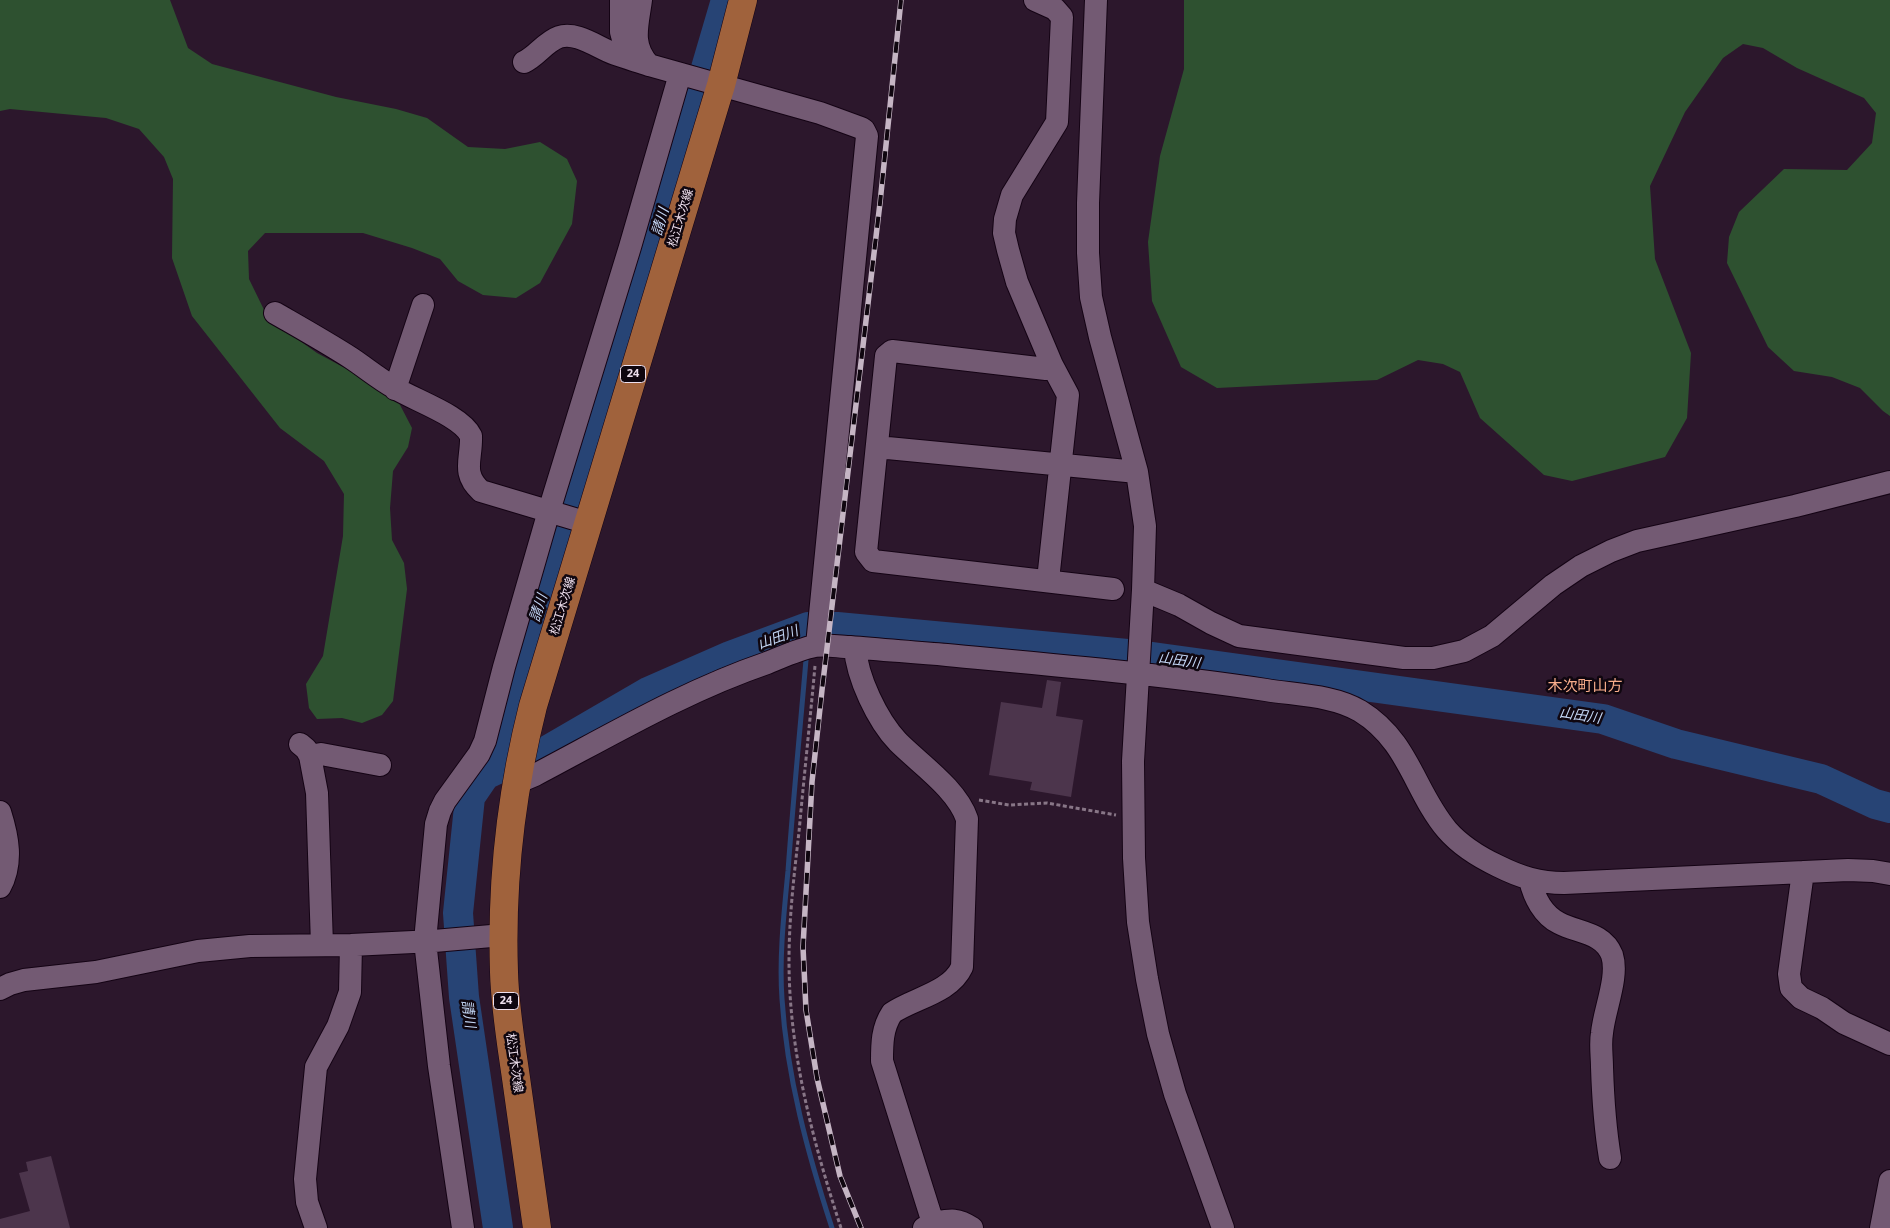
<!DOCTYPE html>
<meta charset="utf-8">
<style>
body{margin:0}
canvas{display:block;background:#2c172c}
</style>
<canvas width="1890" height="1228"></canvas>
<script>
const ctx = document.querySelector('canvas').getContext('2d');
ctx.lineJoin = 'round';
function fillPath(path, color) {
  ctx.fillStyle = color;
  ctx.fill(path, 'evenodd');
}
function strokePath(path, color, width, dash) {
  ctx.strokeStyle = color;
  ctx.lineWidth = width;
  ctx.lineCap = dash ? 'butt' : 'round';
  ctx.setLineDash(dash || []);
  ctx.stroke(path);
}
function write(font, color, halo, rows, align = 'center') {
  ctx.font = font + ' "Noto Sans","Noto Sans JP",sans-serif';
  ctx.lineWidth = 5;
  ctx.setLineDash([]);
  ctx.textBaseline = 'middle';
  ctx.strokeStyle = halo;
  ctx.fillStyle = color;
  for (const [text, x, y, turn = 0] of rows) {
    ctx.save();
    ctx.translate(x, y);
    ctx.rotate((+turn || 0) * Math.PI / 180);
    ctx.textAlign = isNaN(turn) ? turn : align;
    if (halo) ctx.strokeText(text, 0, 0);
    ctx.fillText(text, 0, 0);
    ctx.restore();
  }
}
fillPath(new Path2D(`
 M0 0H170L188 48 212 64 336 97 396 109 427 118 468 147 505 149 540 142 567 159 577 181 572 224 540 283 516 298 483 295 458 281 440 259 412 248 363 233H265L248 251 249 279 268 318 317 353 371 382 399 403 412 428 408 447 393 471 390 508 392 540 404 563 407 589 393 701 382 715 362 723 342 718 317 719 309 708 306 684 323 656 343 536 344 494 324 461 280 428 192 316 172 258 173 179 164 157 139 129 106 118 10 109 0 111Z
 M1184 0H1890V416L1883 411 1860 388 1832 377 1794 371 1768 347 1727 263 1729 237 1739 212 1784 169 1847 170 1872 143 1876 113 1864 98 1797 68 1763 48 1743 44 1723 58 1685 112 1650 186 1655 259 1691 353 1687 418 1665 457 1572 481 1544 475 1480 418 1460 372 1443 364 1418 360 1377 380 1217 388 1181 367 1152 301 1148 242 1160 156 1184 69Z`), '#2e5130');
strokePath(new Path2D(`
 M806 660C800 730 793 801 788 871 784 913 779 957 782 999 787 1078 808 1154 832 1228`), '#274475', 5);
strokePath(new Path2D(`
 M485 775 506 765 543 753 648 692 730 656 808 627H837L1138 655 1603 719 1676 744 1821 779 1875 804 1890 808
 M498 1228 464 997 458 913 470 797 485 775 505 715 628 334 726 0`), '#274475', 30);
fillPath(new Path2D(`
 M1047 680 1061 682 1056 716 1083 720 1071 797 1030 790 1032 782 989 775 1001 702 1042 708Z
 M51 1156 70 1228H0V1219L30 1211 19 1173 28 1171 26 1162Z`), '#4c354c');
const minor = new Path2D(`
 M621 0V32L628 58
 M641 0C638 24 630 45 649 65L820 113 861 128 864 130 867 136 817 645
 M1035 0 1055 9 1062 17 1057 122 1012 195 1005 219 1004 233 1008 250 1017 282 1052 365 1068 395 1048 580
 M1096 0 1088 203V253L1091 297 1100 337 1137 472 1145 526 1143 590 1133 761 1134 858 1138 922 1147 979 1158 1034 1175 1094 1223 1228
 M524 62C537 56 545 42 559 37 577 31 598 48 615 54 626 58 637 61 649 65
 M275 313C301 328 326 342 351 358 366 368 379 379 395 388 414 400 462 416 471 436 472 459 461 473 481 491L588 523
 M1052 365 1046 369 892 351 886 356 866 552 873 561 1113 589
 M395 389 423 305
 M877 447 1137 472
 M1143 590 1179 605 1211 623 1239 636 1404 658H1433L1464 651 1492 636 1553 585 1581 566 1611 551 1637 541 1795 506 1890 482
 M855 648C857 677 877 720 898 742 920 764 957 789 967 819L962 967C950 993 914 998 892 1013 882 1028 882 1044 882 1061L933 1223 924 1228
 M300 744 306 749 310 756 317 793 322 945
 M310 756 321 754 380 765
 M516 783 535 775C611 735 685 691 767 663 782 657 799 649 815 646 826 644 839 647 850 647 882 650 914 652 947 655 1053 665 1160 674 1266 690 1296 695 1333 695 1360 711 1409 741 1414 791 1447 830 1461 846 1479 857 1498 866 1520 877 1539 883 1564 883L1848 870 1873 871 1890 874
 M0 812C8 837 13 863 0 887
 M1803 872 1789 974 1791 988 1801 998 1822 1008 1844 1023 1890 1044
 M1530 880C1534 897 1543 915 1559 923 1578 933 1603 932 1612 955 1619 977 1604 1010 1602 1033 1600 1044 1602 1056 1602 1067 1603 1098 1605 1128 1610 1158
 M0 989 10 984 24 980 96 972 198 951 250 946 351 945 434 941 503 935
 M316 1228 307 1202 305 1179 316 1067 338 1026 350 992 351 945
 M463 1228 439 1066 425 941 436 824 440 811 445 801 479 754 485 741 504 667 549 511 630 247 680 74
 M935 1228 933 1223C950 1220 957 1218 972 1228
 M1881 1228 1890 1181`);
const major = new Path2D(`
 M537 1228C530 1178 523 1128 516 1078 511 1043 505 1008 504 972 501 882 511 793 533 706L721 85 743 0`);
strokePath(minor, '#140314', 24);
strokePath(major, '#140314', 29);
strokePath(new Path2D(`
 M815 666C810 721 804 777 799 832 794 875 789 918 789 961 789 1052 813 1142 841 1228
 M979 800 1009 805 1047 803 1116 815`), '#887687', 3, [4, 2.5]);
strokePath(minor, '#735a73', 22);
strokePath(major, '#a0623c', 28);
const rail = new Path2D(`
 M861 1228 840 1176 817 1078 806 1010 803 947 812 782 822 690 880 203 901 0`);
strokePath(rail, '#c5b5c4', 5.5);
strokePath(rail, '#0f060f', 4, [11]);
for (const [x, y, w] of [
 [633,374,25],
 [506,1001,25]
]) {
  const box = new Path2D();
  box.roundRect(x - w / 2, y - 8.5, w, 17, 4);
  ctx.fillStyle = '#0f060f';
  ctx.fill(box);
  strokePath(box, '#eedfed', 1);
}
write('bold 11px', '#eedfed', null, [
 ["24",633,374],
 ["24",506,1001]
]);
write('12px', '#eedfed', '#0f060f', [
 ["松江木次線",681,218,-73],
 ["松江木次線",563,606,-73],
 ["松江木次線",514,1063,82]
]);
write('italic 14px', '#c3d6f5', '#0f060f', [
 ["請川",661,222,-74],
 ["請川",539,608,-72],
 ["山田川",778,638,-20],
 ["山田川",1179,661,8],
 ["山田川",1580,716,9],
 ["請川",468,1014,82]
]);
write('15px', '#f8ad8b', '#0f060f', [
 ["木次町山方",1585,687]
]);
</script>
